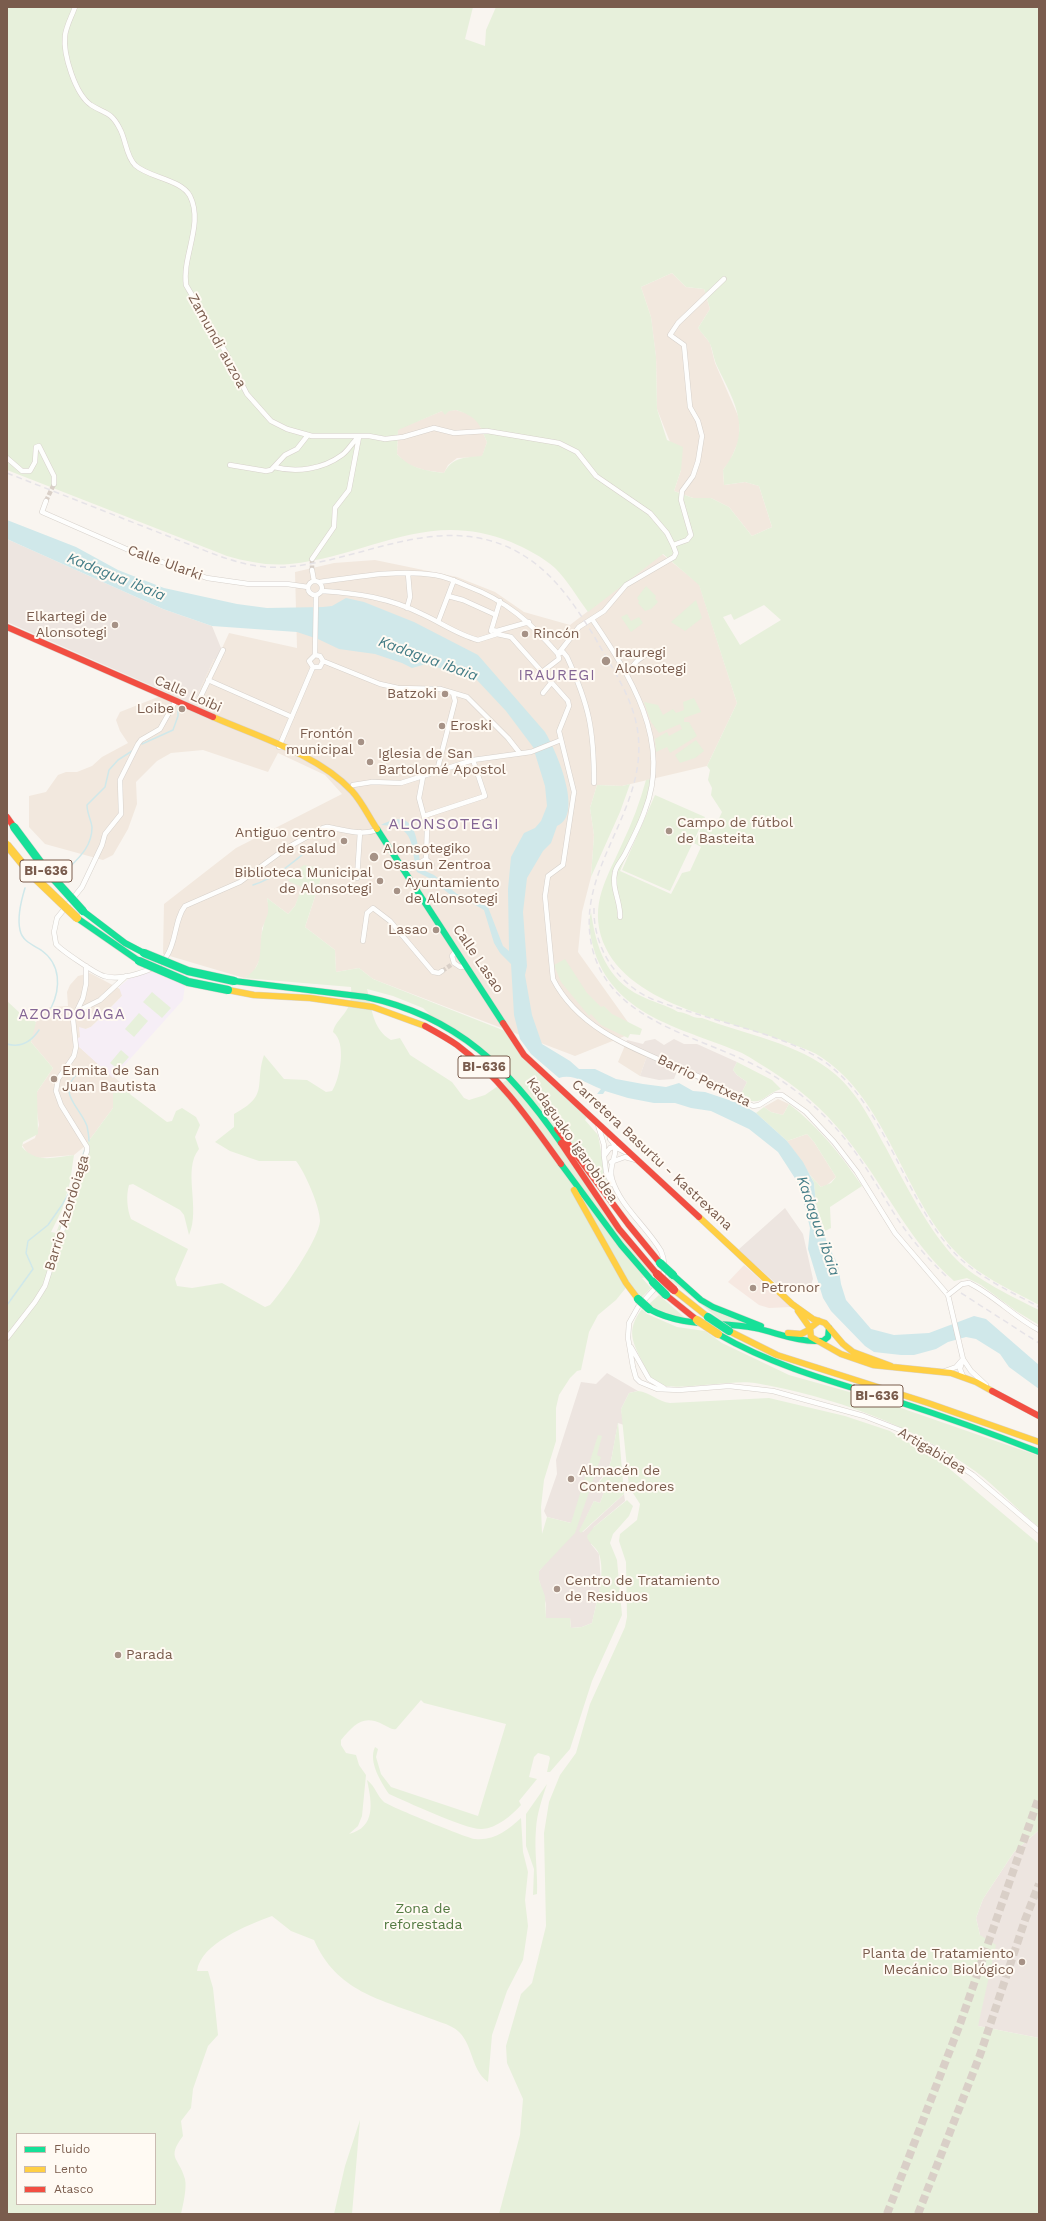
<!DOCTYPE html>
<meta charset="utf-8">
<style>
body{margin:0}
#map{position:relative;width:1046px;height:2221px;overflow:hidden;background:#f9f5f0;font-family:"Work Sans",sans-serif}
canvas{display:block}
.frame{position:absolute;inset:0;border:8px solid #7a5c4d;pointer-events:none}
.legend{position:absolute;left:16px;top:2133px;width:140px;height:72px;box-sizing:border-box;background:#fffaf3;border:1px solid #cabbb1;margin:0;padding:5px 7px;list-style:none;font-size:12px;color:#7a5c4d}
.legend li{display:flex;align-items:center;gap:8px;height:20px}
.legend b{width:20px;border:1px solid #cabbb1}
</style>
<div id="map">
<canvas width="1046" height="2221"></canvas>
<div class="frame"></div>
<ul class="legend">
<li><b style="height:5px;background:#16e098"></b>Fluido</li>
<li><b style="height:5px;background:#ffcf43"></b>Lento</li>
<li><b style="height:5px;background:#f24e42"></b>Atasco</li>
</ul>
</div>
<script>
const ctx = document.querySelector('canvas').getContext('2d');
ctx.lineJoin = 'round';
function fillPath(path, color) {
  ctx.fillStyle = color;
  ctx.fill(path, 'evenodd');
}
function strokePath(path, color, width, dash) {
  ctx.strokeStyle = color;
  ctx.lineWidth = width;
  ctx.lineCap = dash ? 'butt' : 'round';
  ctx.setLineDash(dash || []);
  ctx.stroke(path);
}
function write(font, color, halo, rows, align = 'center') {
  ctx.font = font + ' "Work Sans",sans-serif';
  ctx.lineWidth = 4;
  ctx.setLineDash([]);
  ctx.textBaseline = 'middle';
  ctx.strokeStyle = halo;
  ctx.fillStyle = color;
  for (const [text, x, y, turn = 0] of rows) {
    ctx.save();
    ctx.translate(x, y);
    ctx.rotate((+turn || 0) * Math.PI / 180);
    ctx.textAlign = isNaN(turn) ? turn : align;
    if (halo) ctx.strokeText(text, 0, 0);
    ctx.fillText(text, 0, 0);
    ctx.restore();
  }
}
fillPath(new Path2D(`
 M672 273 686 287 704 289 710 309 698 328 710 343 715 363 739 418V440L730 461 723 470 724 485 745 482 759 486 772 527 752 536 729 507 711 498H693L674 491 681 470 657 409 656 357 651 317 641 287Z
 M456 410 469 414 478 421 487 442 482 457 457 458 448 465 444 473 424 470 406 464 397 454 398 429 442 411Z
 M662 554 699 584 737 703 707 766 622 786 597 785 590 808 594 835 591 877 582 912 578 952 635 1032 575 1056 373 979 359 968 336 972 335 950 305 927 324 869 303 887 295 906 288 914 267 898 270 913 262 928 261 957 253 973 244 978 163 954 164 904 236 848 342 794 325 775 278 753 268 772 203 750 171 753 157 761 136 782 137 804 128 829 113 855 103 860 45 844 29 827V796L46 792 58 775 66 772H77L92 766 102 757 128 743 120 731 116 720 120 712 168 693 193 703 214 659H217L229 633 297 648 295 572 334 563 375 560 457 577 495 592 524 612 570 625Z
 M90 973 122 990V996L91 1027 86 1029 77 1045 121 1083 113 1091V1108L85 1146 74 1155 38 1158 28 1154 22 1145 35 1138 39 1125 36 1106 37 1092 53 1068 31 1042 33 1030 36 1022 50 1007 68 1006 67 992 70 985 78 976Z
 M626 1043 648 1053 640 1076 618 1062Z
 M778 1099 789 1104 783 1115 771 1112 764 1107Z
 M807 1134 814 1142 836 1177 827 1185 821 1187 810 1175 787 1141Z`), '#f2e8de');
fillPath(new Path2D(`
 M744 1265 791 1307 769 1308 759 1305 728 1282Z`), '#f6e8e1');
fillPath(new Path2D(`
 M7 539 163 609 212 626 221 648 217 659H214L193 704 7 622Z
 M655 1039 664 1045 674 1039 684 1044H697L737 1062 733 1070 737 1075 747 1082 738 1100 684 1073 677 1071 674 1079 659 1080 640 1076 648 1053 626 1043 627 1040 643 1044 645 1041Z
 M785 1208 803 1234 813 1279 810 1288 800 1290 789 1285 779 1286 738 1250Z
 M607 1373 638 1391 629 1393 621 1409 624 1425 618 1423 611 1461 607 1472 599 1481 598 1484 606 1487 600 1503 594 1501 580 1531 583 1532 624 1494 625 1501 594 1527 591 1544 599 1554 601 1583 592 1623 582 1627 571 1628 570 1618H546V1604L539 1580V1571L549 1559 571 1523 547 1517 544 1511 557 1474 556 1460 581 1382 596 1384Z
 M1039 1830V2038L978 2026 980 1935 976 1918 983 1899 1014 1852Z`), '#ede5e0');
fillPath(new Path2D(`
 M152 972 185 985 183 1000 113 1078 77 1045 78 1038 80 1037 79 1027 86 1029 91 1027 104 1015 122 996 119 987 131 977Z`), '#f6eef6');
fillPath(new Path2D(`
 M7 7H473L465 39 485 46 486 30 496 7H1039V1305C1010 1289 978 1276 955 1251 903 1195 887 1100 821 1057 814 1052 805 1049 797 1046 736 1020 630 1009 603 942 589 904 607 878 622 844 632 823 640 802 646 780L651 779 654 783 652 795 620 871 671 894 682 873 690 871 701 847 694 843 705 820 716 825 722 812 711 795 712 788 708 780 710 770 707 766 737 703 699 585 663 554 588 612C577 597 568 581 555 568 543 557 525 548 511 542 427 508 370 556 290 564 268 566 248 562 227 556L7 470ZM672 273 686 287 704 289 710 309 698 328C701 333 706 337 709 342 713 349 713 358 717 366 736 405 753 431 723 470L724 485 745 482 759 486 772 527 752 536 729 507 711 498H693L674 491 681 470 683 447 667 440 657 409 656 357 651 317 641 287ZM456 410C477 417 479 422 487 442L482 456C465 458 453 456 444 473 424 470 411 469 397 454L398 430 442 411 445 415 449 411ZM764 605 781 620 740 645 723 617 731 614 734 620Z
 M646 586 656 596 655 598 658 602 651 609 645 611 638 603 639 601 637 598Z
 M696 600 702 618 685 631 671 622Z
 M627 614 631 621 639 617 643 623 631 632 621 617Z
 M694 698 701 712 684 718V722H689L697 736 670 753 667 747 656 752 655 739 667 732 669 736 682 729 680 724 659 733 651 722 644 702 658 705 663 715 673 709 676 713 684 710 683 702Z
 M696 740 704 751 695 758 680 763 675 755Z
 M630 784 620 812 591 877 594 835 590 808 597 785 622 786Z
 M655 795 705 817 670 891 622 870Z
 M304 865 324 869 305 927 335 950 336 972 359 968 373 979 505 1031 521 1056 587 1117 585 1120 598 1135 608 1189 578 1149V1153L594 1194 655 1275 642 1278 651 1288 641 1298 629 1284 616 1300 598 1315 589 1332 581 1370 577 1371 570 1378 559 1395 556 1408V1441L544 1480 541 1507 542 1534 547 1517 571 1523 598 1435 602 1436 597 1455 601 1457 575 1533 539 1571V1580L545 1596 546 1618H570L571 1628 582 1627 592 1623C596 1603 606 1574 599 1554 596 1546 588 1544 587 1536L594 1527 627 1500 633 1506 629 1516 613 1534 610 1543 617 1560 622 1615 592 1681 570 1749 550 1772H547L550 1758 549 1756 538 1753 534 1757 529 1777 537 1779 519 1801 521 1805C511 1816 497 1828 482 1829 469 1831 405 1801 389 1794 381 1782 368 1762 375 1747L378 1749 376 1757 381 1774 391 1787 478 1816 506 1724 424 1703 421 1700 396 1729C391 1730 389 1727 384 1725 363 1714 355 1724 341 1740V1745L346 1753 356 1755 359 1765 366 1775 362 1816 358 1826 349 1834C376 1827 372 1803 367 1780 376 1787 377 1796 384 1802 389 1806 469 1839 475 1839 494 1841 508 1830 521 1818L523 1852 528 1872 525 1900 528 1926 523 1960 507 1991 492 2035 488 2082C469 2069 474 2038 452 2027 445 2023 436 2021 429 2018 380 1999 337 1992 314 1940L291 1931 272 1916C248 1925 201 1943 197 1971H208L213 1988 218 2035 208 2046 193 2089 191 2108 181 2121 183 2136C166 2159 179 2157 185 2179 187 2189 183 2204 181 2214H7V1001L21 1014 36 1022 31 1042 53 1068 37 1092 38 1134 23 1142 22 1147C37 1164 54 1157 74 1155L70 1182 62 1210 51 1232 56 1233 74 1187 85 1146 113 1108V1091L121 1083 131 1095 167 1122 172 1121 176 1111 182 1108 196 1117 200 1125 195 1137 199 1149C182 1170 201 1208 189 1235L184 1215 180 1210 133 1184 129 1185C126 1195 127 1209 131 1219L188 1249 175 1279 177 1286 192 1288 222 1283 265 1307 270 1305C283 1291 319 1239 320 1221 320 1207 305 1172 296 1161H259L230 1151 215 1142 234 1127V1114C270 1095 254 1085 264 1055L284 1079 307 1080 326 1092 332 1091C340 1079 347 1042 333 1032 336 1017 354 1013 351 987L244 978C267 965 257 948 263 928 267 912 270 917 267 898L288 914 295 906 302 887 288 881 290 875ZM367 989 393 996 423 1008 452 1036 472 1048 508 1079 485 1095 469 1100 464 1098 452 1082 410 1055 400 1038 391 1040C372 1029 372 1008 367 989ZM17 2134H155V2204H17Z
 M591 912C596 947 606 979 641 996 652 1002 667 1005 678 1012 687 1012 693 1019 702 1018 746 1035 799 1043 835 1074 859 1095 871 1121 886 1148 904 1182 930 1233 957 1260 975 1279 1015 1298 1039 1310V1325L1016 1311 981 1285 967 1278 954 1281C910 1242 889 1194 854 1148 833 1119 806 1093 776 1074 765 1067 753 1059 742 1053 686 1029 617 1018 595 953 591 940 587 925 591 912Z
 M565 959 587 993 601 1007 604 1006 612 1014 642 1029 640 1035 630 1034 628 1038 601 1025 591 1014 589 1016 561 982 554 965Z
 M152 992 171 1008 162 1018 143 1002Z
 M139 1013 148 1021 134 1037 125 1029Z
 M121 1050 129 1057 118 1069 110 1063Z
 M737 1062 772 1080 781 1089C762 1095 762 1109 740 1096L747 1082 737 1075 733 1070Z
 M789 1104C819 1127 841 1155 862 1186L830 1207 831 1228 825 1231 816 1205 814 1183 810 1175 821 1187 831 1183 836 1177 814 1142 807 1134 787 1141 756 1113 764 1107 771 1112 783 1115Z
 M670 1276 711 1309 726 1316 753 1325 722 1321 668 1278Z
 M659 1295 691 1323 670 1318 648 1305Z
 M642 1309 647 1314 677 1327 705 1331 722 1343 789 1375 878 1400 1039 1456V1527C1017 1510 998 1488 975 1471 910 1424 834 1397 755 1383 733 1379 674 1392 658 1384 651 1380 647 1371 644 1365 633 1343 625 1331 642 1309Z
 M638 1391C650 1392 658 1402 670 1403L769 1398 845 1416 890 1431 945 1465 1039 1544V1830L1014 1852 983 1899 976 1918 980 1935 996 1945 978 2026 1039 2038V2214H499L520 2135 523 2099 507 2063 506 2046 521 1994 532 1983 546 1926 544 1833 549 1802 560 1775 576 1753 590 1704 625 1627 627 1617 626 1562 619 1541 620 1534 637 1520 640 1504 629 1487 621 1409 629 1393Z
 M618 1422 624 1494 581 1533 579 1531 594 1501 600 1503 606 1487 598 1484 607 1472 611 1461Z
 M547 1784C542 1799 537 1813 536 1829 534 1851 538 1872 537 1894L533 1895 534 1869 526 1846V1814Z
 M360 2120 352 2214H334L345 2166Z`), '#e7f0db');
fillPath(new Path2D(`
 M7 520 76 547 118 570 164 588 237 604 267 608 323 607 332 606 346 598 364 602 414 622 478 655 545 732C555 748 585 815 557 826L551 843 543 851 527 878 523 912 527 966 525 975 532 1015 542 1044 570 1061 579 1069H595L616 1079 643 1084 666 1087 679 1083 693 1091 705 1092 741 1104 756 1113 787 1141 803 1162 814 1183 816 1205 827 1243 838 1265 841 1284 846 1300 871 1329 894 1335 929 1333 974 1316 986 1319 1039 1365V1389L1009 1367 1000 1354 976 1339 966 1337 948 1342 936 1349 914 1355H901L874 1352 865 1346 831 1311 823 1298 808 1249 810 1228 800 1186 778 1152 749 1129 711 1111 691 1108 675 1103H654L628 1098 605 1091 603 1094H597L601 1089C587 1084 573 1073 559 1078L531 1054 520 1039 514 1015 511 964 500 953 494 943 484 910 470 902 453 897 431 879 417 872C410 846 417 826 381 825 419 804 417 846 421 869L434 875 457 894 468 896 488 907 503 946 509 951 508 889 511 857 524 833 535 828 541 821 547 806 545 786 533 747 506 711 476 679 426 664 412 668 402 663 375 654 339 649 318 639 297 632 212 626 163 609 7 539Z`), '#d0e8ea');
strokePath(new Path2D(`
 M142 744 173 730 178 716V708
 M63 874C76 860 92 849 92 827 91 820 87 813 87 805L105 787 109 770 118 760 132 751
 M253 885C277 877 295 861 314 845
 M25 888C21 901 17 917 20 930 22 941 33 945 41 950 61 964 61 988 51 1008
 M7 1044C21 1048 31 1042 39 1030
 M79 1073C55 1091 80 1107 87 1126 88 1131 89 1136 89 1141
 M7 1305 33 1269 26 1253 28 1241 48 1225 62 1205 70 1191 85 1149`), '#d0e8ea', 1.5);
strokePath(new Path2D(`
 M46 501 54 484
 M312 570V559
 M442 971 451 965`), '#d9cfc7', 4.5, [4.5, 2]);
strokePath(new Path2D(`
 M887 2214 960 2024 1039 1797
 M918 2214 980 2055 1025 1920 1039 1884`), '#d9cfc7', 8, [8, 4]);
const street = new Path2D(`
 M75 7C72 16 66 26 65 36 63 54 75 94 91 105 105 114 111 111 120 129 126 140 126 156 135 165 149 178 181 179 190 196 204 224 182 256 186 285L226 353 247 394 271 421 287 429 312 436H369L385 439 403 437 434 428 454 433 487 431 559 443 577 452 596 476 650 513 667 533 673 545 676 553 674 557 626 585 604 611 579 627 558 654
 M7 458 22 471H30L35 462 36 447 39 446 54 476V484
 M230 465 266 471 271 470 285 455 297 449 308 435
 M274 467C297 473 323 469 342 455 349 450 352 442 359 437
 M46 501 42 512 131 551 207 578 249 584H287L308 587
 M673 545 687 540 691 535 681 500 682 491 693 476 698 461 702 436 698 421 690 407 684 345 670 335 678 323 724 279
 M312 559 334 527 335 508 349 490 359 437
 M312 570 314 581
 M308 588a7 7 0 1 1 14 0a7 7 0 1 1-14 0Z
 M320 582C356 577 398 569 435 575 446 577 456 581 467 586 507 601 530 622 558 654
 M322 591C357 593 390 598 422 614 440 622 458 635 478 640L497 634 511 637 568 701 569 706 559 731 574 792 563 865 548 876 545 896 553 979C583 1038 653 1054 708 1081 723 1088 737 1098 753 1106L759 1105 775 1095H782L806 1112 834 1142 857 1172 895 1233 948 1295 963 1359 971 1371 986 1385
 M448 596 463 600 496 615
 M407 608 410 597 408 574
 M592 619C630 675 672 741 645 810 640 825 632 840 625 854 622 860 616 866 615 872 611 888 621 902 620 917
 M438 622 454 580
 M492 630 497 631 529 622
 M491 631 500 601
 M558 654 563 652 567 657C589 705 594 729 594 783
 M315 655 316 595
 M323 661 380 684 398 688 440 689 467 697 508 738 519 752
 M313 667H320L323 661 320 656 315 655
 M313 667 309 661 315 655
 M542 672 559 659 558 654
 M627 673 637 661 651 651
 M208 680 292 717
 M543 693 551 683
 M175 702 160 729 141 740 138 744 120 780 121 814 105 834 102 845 82 887 57 918 54 932 56 944C61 950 96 974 104 976 120 981 157 971 166 957 177 942 174 920 185 906L240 882 285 849 323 828 327 827C342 829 364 837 378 829
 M198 702 223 650
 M279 747 313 667
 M437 771 455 701 453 693
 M353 785 372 782 401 783 473 760 531 752 561 740
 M424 816 485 796 473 760
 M426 859 432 865
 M405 872 426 859 427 828 419 798 423 777
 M357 878 360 832
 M363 941 367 913 373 908 390 921 433 972 439 973 442 971
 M456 951 452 956 454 963 460 967 466 966
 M78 1011 100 1000 126 976
 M598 1125 604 1145V1156
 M610 1139C623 1153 607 1161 612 1179 620 1206 647 1227 661 1251 665 1260 665 1270 662 1279
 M611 1162 625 1157 636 1160
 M612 1184 606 1172 604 1156 610 1148 615 1147 625 1152
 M969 1283C994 1295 1014 1317 1039 1330
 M658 1285 638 1307 629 1323 628 1338 633 1367 636 1378 640 1382 657 1389 679 1390 729 1386 773 1391 864 1416 900 1430 933 1448 973 1475 1039 1531
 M7 1338 35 1302 45 1286 87 1151V1147L61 1105 56 1091 58 1079 74 1056 76 1047 73 1019 83 998 86 984V966
 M631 1347 649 1379 664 1388
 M962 1362 960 1369 963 1376
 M945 1371 956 1367 963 1359`);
const fast = new Path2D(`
 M377 829 503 1023
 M83 911 125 943 144 953
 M77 918 139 961
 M234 981 366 997C457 1016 510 1069 561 1143
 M561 1164 621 1245 653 1282
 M673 1275 701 1300 713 1307 761 1326
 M649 1309C684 1328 717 1321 755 1328 775 1332 794 1341 815 1341
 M718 1334C775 1367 837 1383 899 1402 946 1417 993 1434 1039 1452
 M818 1341H823L828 1337 829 1328`);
const slow = new Path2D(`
 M213 717C259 737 317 754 352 791 362 802 369 817 377 829
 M228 990 254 995 310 998 373 1007 425 1026
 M574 1190 626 1283 638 1299
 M699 1217 792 1304 813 1319 825 1323 843 1344 853 1352 891 1366
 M674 1290 708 1317
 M798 1311 810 1328
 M819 1321 810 1328 811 1337 841 1354 873 1365 951 1373 976 1382 992 1391
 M729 1331 777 1355 928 1403 1039 1442
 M788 1333 801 1334 809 1330`);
const jam = new Path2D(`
 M7 627 213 717
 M7 817 14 827
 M503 1023 524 1055 699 1217
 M425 1026C436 1032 447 1038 457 1045 500 1077 530 1121 561 1164
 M557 1129 628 1224 660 1263
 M561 1143 619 1229 657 1274
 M666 1295 697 1320
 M992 1391 1039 1416`);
strokePath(street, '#d7d1cb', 5.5);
strokePath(fast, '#d9d2cb', 7);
strokePath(slow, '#d9d2cb', 7);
strokePath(jam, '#d9d2cb', 7);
strokePath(street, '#fefefd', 4.5);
strokePath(fast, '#16e098', 6);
strokePath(slow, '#ffcf43', 6);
strokePath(jam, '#f24e42', 6);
strokePath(new Path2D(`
 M7 473 211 553C235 562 259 569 285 567 360 562 432 514 508 547 549 566 571 599 594 636 610 665 631 694 637 727 652 810 571 869 593 951 614 1028 715 1038 774 1076 803 1094 828 1117 849 1144 867 1167 881 1193 897 1218 911 1239 927 1258 946 1276
 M594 908C593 947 616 983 652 999 667 1005 682 1009 697 1014 738 1027 786 1037 822 1060 885 1103 901 1192 950 1248 973 1275 1008 1290 1039 1307
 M961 1293 1039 1343`), '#e6e3e7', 1.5, [6, 4]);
const streetBridge = new Path2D(`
 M948 1295 962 1284 969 1283`);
const fastBridge = new Path2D(`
 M14 827 46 870 83 911
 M144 953 188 971 234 981
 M139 961 188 982 228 990
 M660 1263 673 1275
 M653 1282 666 1295
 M638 1299 649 1309
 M708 1317 729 1331`);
const slowBridge = new Path2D(`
 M7 845 30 873 77 918
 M697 1320 718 1334`);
const jamBridge = new Path2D(`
 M657 1274 674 1290`);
strokePath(streetBridge, '#d7d1cb', 5.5, []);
strokePath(fastBridge, '#dad1cc', 9, []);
strokePath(slowBridge, '#dad1cc', 9, []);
strokePath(jamBridge, '#dad1cc', 9, []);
strokePath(streetBridge, '#fefefd', 4.5);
strokePath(fastBridge, '#16e098', 8);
strokePath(slowBridge, '#ffcf43', 8);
strokePath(jamBridge, '#f24e42', 8);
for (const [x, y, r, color] of [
 [115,625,4,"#a69286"],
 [525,634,4,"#a69286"],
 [606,661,5,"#a69286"],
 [445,694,4,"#a69286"],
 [182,709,4,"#a69286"],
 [442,726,4,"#a69286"],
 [361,742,4,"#a69286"],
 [370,762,4,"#a69286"],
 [669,831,4,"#a69286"],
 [344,841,4,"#a69286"],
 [374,857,5,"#a69286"],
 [380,881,4,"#a69286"],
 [397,891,4,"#a69286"],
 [436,930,4,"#a69286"],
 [54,1079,4,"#a69286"],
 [753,1288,4,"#a69286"],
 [571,1479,4,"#a69286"],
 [557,1589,4,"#a69286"],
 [118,1655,4,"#a69286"],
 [1022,1962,4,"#a69286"]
]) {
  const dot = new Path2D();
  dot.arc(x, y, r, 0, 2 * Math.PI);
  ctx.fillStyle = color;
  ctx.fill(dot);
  strokePath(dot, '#fffaf3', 1.5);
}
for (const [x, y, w] of [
 [46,871,52],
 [484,1067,52],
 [877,1396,52]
]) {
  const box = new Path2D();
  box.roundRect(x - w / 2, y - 11, w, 22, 3);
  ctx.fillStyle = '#fffaf3';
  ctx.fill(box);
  strokePath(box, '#7a5c4d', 1);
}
write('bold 13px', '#7a5c4d', null, [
 ["BI-636",46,871],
 ["BI-636",484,1067],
 ["BI-636",877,1396]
]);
write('14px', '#7a5c4d', '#fffaf3', [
 ["Zamundi auzoa",217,341,61],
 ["Calle Ularki",165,563,20],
 ["Calle Loibi",188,694,24],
 ["Calle Lasao",478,959,56],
 ["Barrio Pertxeta",704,1081,26],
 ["Kadaguako igarobidea",572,1140,55],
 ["Carretera Basurtu - Kastrexana",652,1155,43],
 ["Barrio Azordoiaga",67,1213,-73],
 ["Artigabidea",932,1451,31]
]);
write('14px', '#7a5c4d', '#fffaf3', [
 ["Elkartegi de",107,617,"right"],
 ["Alonsotegi",107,633,"right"],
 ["Rincón",533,634],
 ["Irauregi",615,653],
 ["Alonsotegi",615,669],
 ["Batzoki",437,694,"right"],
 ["Loibe",174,709,"right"],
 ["Eroski",450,726],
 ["Frontón",353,734,"right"],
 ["municipal",353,750,"right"],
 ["Iglesia de San",378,754],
 ["Bartolomé Apostol",378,770],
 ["Campo de fútbol",677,823],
 ["de Basteita",677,839],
 ["Antiguo centro",336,833,"right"],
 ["de salud",336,849,"right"],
 ["Alonsotegiko",383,849],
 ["Osasun Zentroa",383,865],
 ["Biblioteca Municipal",372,873,"right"],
 ["de Alonsotegi",372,889,"right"],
 ["Ayuntamiento",405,883],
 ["de Alonsotegi",405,899],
 ["Lasao",428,930,"right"],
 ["Ermita de San",62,1071],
 ["Juan Bautista",62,1087],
 ["Petronor",761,1288],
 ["Almacén de",579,1471],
 ["Contenedores",579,1487],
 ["Centro de Tratamiento",565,1581],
 ["de Residuos",565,1597],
 ["Parada",126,1655],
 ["Planta de Tratamiento",1014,1954,"right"],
 ["Mecánico Biológico",1014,1970,"right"]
], 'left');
write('14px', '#537a41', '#fffaf3', [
 ["Zona de",423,1909],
 ["reforestada",423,1925]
]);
write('italic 15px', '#437c86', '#fffaf3', [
 ["Kadagua ibaia",116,577,22],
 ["Kadagua ibaia",428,659,20],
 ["Kadagua ibaia",818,1226,71]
]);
ctx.letterSpacing = '1px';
write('15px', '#846695', '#fffaf3', [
 ["IRAUREGI",557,676],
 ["AZORDOIAGA",72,1015]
]);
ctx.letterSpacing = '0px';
ctx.letterSpacing = '1px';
write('16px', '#846695', '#fffaf3', [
 ["ALONSOTEGI",444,824]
]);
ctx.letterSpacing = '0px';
</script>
